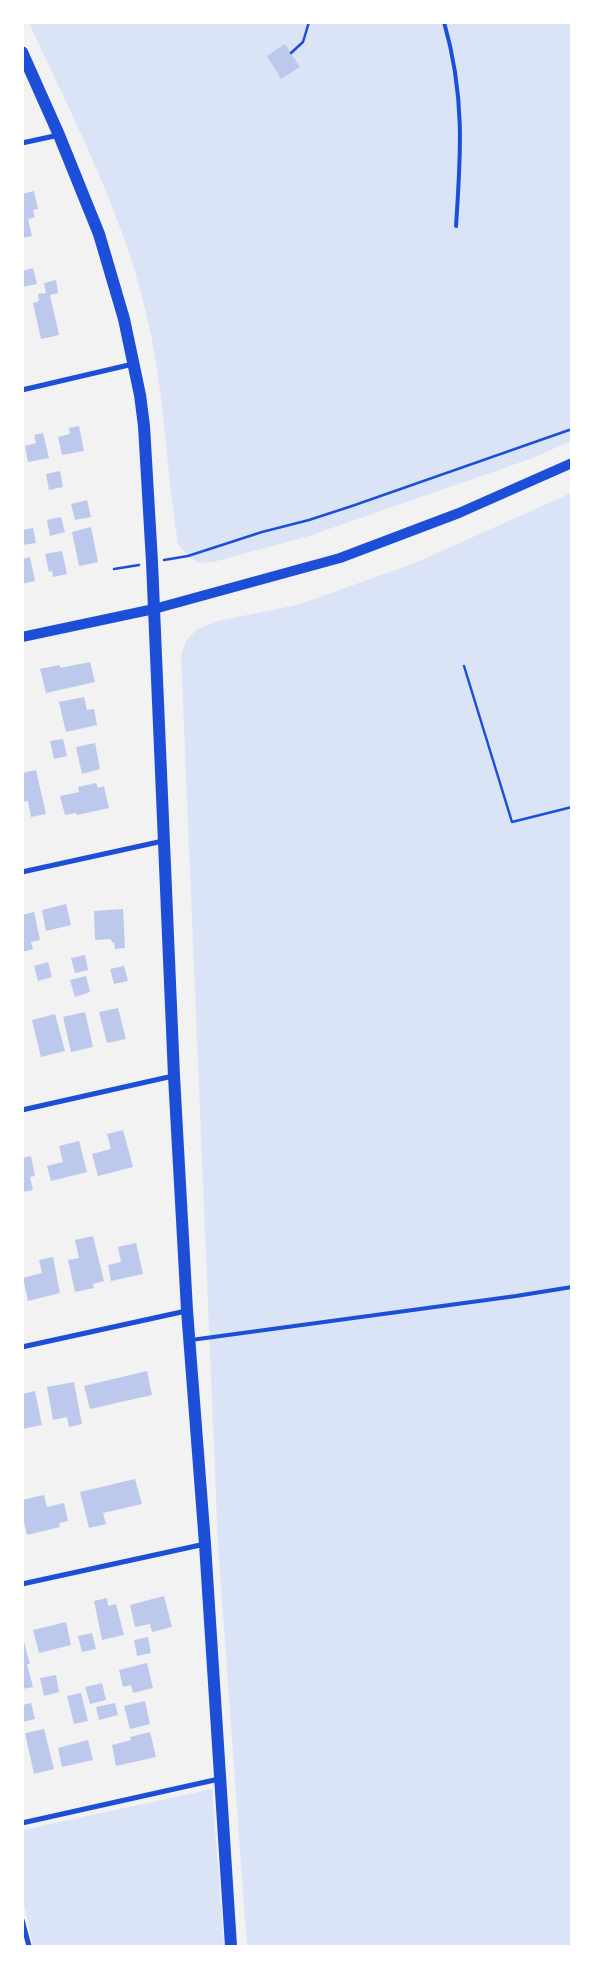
<!DOCTYPE html>
<style>
body{margin:0}
#map{position:relative;width:594px;height:1969px;overflow:hidden;background:#f2f2f2;font-family:"DM Sans",sans-serif}
canvas{display:block}
.frame{position:absolute;inset:0;border:24px solid #fff;pointer-events:none}
</style>
<div id="map">
<canvas width="594" height="1969"></canvas>
<div class="frame"></div>
</div>
<script>
const ctx = document.querySelector('canvas').getContext('2d');
ctx.lineJoin = 'round';
function fillPath(path, color) {
  ctx.fillStyle = color;
  ctx.fill(path, 'evenodd');
}
function strokePath(path, color, width, dash) {
  ctx.strokeStyle = color;
  ctx.lineWidth = width;
  ctx.lineCap = dash ? 'butt' : 'round';
  ctx.setLineDash(dash || []);
  ctx.stroke(path);
}
fillPath(new Path2D(`
 M29 23H571V441L533 458 306 537 213 562 198 563 188 556 178 544C167 477 165 408 152 340 131 228 76 125 29 23Z
 M571 493V1946H247L218 1545 181 656 186 641 196 630 218 621 297 605 415 563Z
 M212 1789 224 1946H33L23 1900V1830Z`), '#dbe4f7');
fillPath(new Path2D(`
 M285 44 300 67 281 79 267 56Z
 M34 191 38 209 33 210 35 217 28 219 32 236 22 238V194Z
 M33 268 37 284 22 287V271Z
 M56 280 58 293 50 295 59 335 41 339 33 303 39 301 38 294 46 293 44 283Z
 M79 426 84 451 62 455 58 437 70 434 69 428Z
 M43 433 49 458 28 462 25 446 36 443 34 435Z
 M60 471 63 487 49 490 46 474Z
 M87 500 91 517 75 520 71 504Z
 M61 517 65 532 50 536 47 520Z
 M91 527 98 562 79 566 72 532Z
 M33 528 36 543 22 545V530Z
 M62 551 67 574 53 577 52 571 49 572 45 554Z
 M30 557 35 581 22 584V559Z
 M90 662 95 682 46 693 40 669 60 665V668Z
 M84 697 87 710 94 709 97 725 66 732 59 702Z
 M63 739 67 756 54 759 50 741Z
 M95 743 100 769 82 774 76 747Z
 M36 770 46 814 31 817 28 801 22 802V773Z
 M96 783 98 788 104 786 109 808 77 815 76 813 65 815 60 796 79 792 78 787Z
 M66 904 71 925 46 931 42 910Z
 M123 909 125 948 115 949 114 942 112 943 111 939 95 940 94 911Z
 M34 912 40 940 31 942 33 949 22 952V915Z
 M85 955 88 970 75 973 71 958Z
 M48 962 52 977 38 981 34 966Z
 M124 966 128 981 114 984 110 969Z
 M86 976 90 992 75 997 70 980Z
 M118 1008 126 1039 107 1043 99 1012Z
 M85 1012 93 1047 71 1052 63 1017Z
 M55 1014 65 1051 41 1057 32 1020Z
 M123 1130 133 1167 98 1176 92 1154 111 1149 107 1134Z
 M79 1141 87 1172 51 1181 47 1166 63 1162 59 1146Z
 M31 1156 35 1176 30 1177 33 1190 22 1192V1158Z
 M93 1236 104 1281 93 1284 94 1288 75 1292 68 1260 79 1258 75 1240Z
 M136 1243 143 1274 111 1281 108 1265 121 1262 118 1247Z
 M53 1257 60 1293 28 1301 23 1278 42 1273 39 1260Z
 M147 1371 152 1395 90 1409 84 1386Z
 M74 1382 82 1424 69 1427 67 1417 53 1420 47 1387Z
 M35 1391 42 1425 22 1429V1394Z
 M135 1479 142 1504 103 1513 106 1524 89 1528 80 1492Z
 M44 1495 47 1507 64 1503 68 1521 59 1523 60 1527 27 1535 22 1514V1500Z
 M164 1596 172 1627 152 1632 150 1624 135 1627 130 1605Z
 M107 1598 108 1606 116 1604 124 1635 102 1640 94 1601Z
 M66 1622 71 1645 39 1653 33 1630Z
 M92 1633 96 1649 82 1652 78 1636Z
 M22 1635 30 1664H27L33 1687 22 1689Z
 M148 1637 151 1653 137 1656 134 1640Z
 M147 1663 153 1688 133 1693 131 1685 123 1687 119 1670Z
 M56 1675 59 1692 44 1696 40 1678Z
 M102 1683 106 1700 90 1704 85 1687Z
 M81 1693 88 1721 74 1724 67 1696Z
 M145 1701 150 1724 130 1729 124 1706Z
 M31 1703 35 1719 22 1722V1705Z
 M115 1703 118 1715 99 1720 96 1707Z
 M44 1729 54 1769 34 1774 25 1733Z
 M150 1732 156 1757 116 1766 112 1745 131 1740 130 1737Z
 M88 1740 93 1760 62 1767 58 1748Z`), '#bdc9ec');
strokePath(new Path2D(`
 M291 53 303 42 309 22
 M164 560 188 556 262 532 309 520 352 506 572 429
 M114 569 139 565
 M464 666 512 822 572 807`), '#1d4ed8', 2.5);
strokePath(new Path2D(`
 M444 22C465 95 461 153 456 226
 M191 1340 516 1296 572 1287`), '#1d4ed8', 4);
strokePath(new Path2D(`
 M22 143 59 135
 M22 390 133 364
 M22 872 163 841
 M22 1110 173 1076
 M22 1347 186 1311
 M22 1584 205 1544
 M22 1823 219 1779
 M22 1920 29 1946`), '#1d4ed8', 5);
strokePath(new Path2D(`
 M22 637 154 609 340 558 459 513 572 463`), '#1d4ed8', 10);
strokePath(new Path2D(`
 M22 52 59 135 99 234 124 319 140 395 144 426 152 562 174 1076 187 1310 205 1544 231 1946`), '#1d4ed8', 12);
</script>
